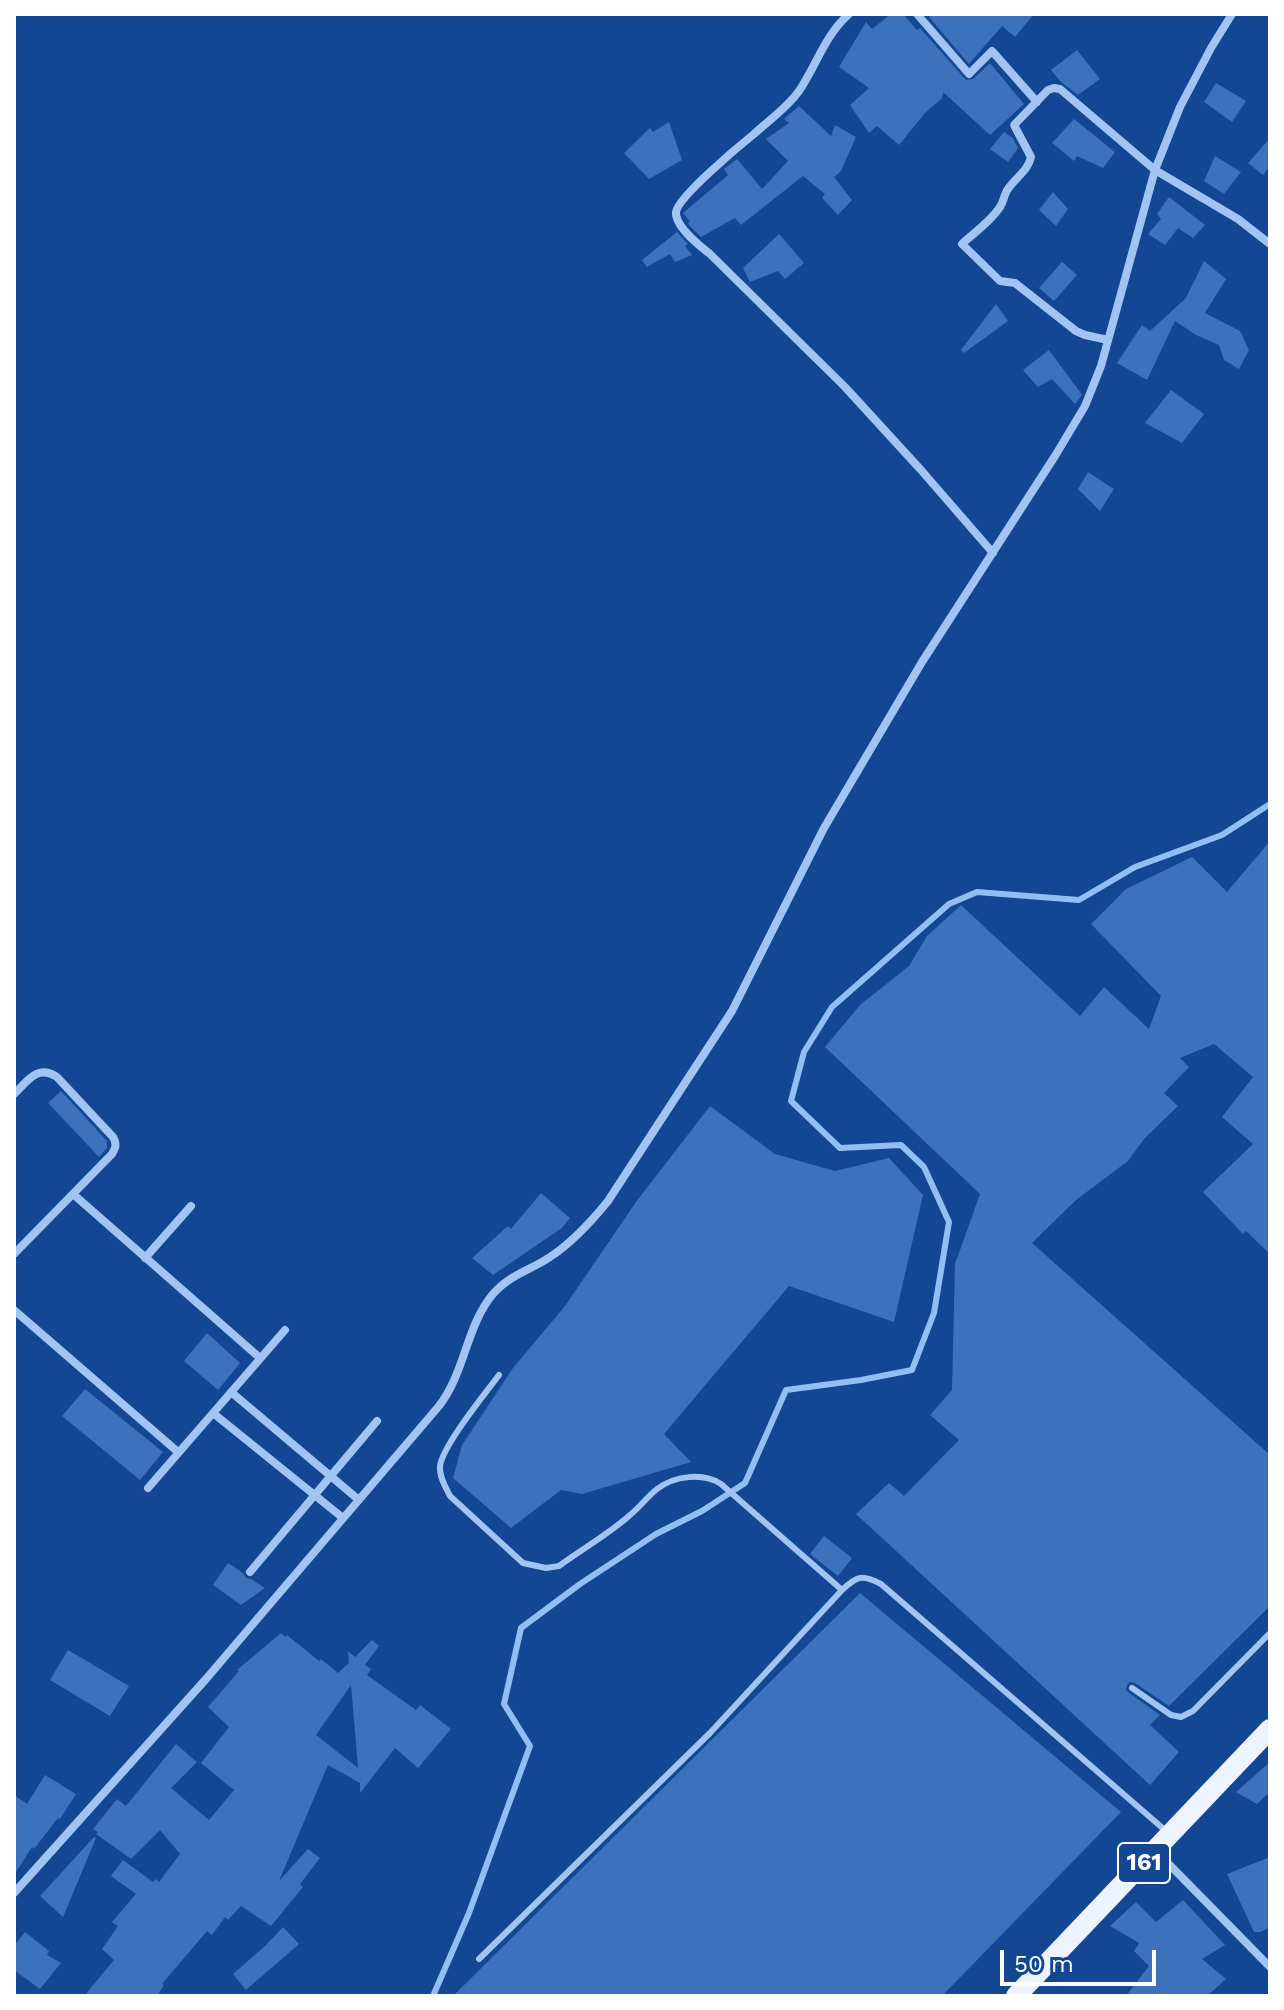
<!DOCTYPE html>
<style>
body{margin:0}
#map{position:relative;width:1284px;height:2010px;overflow:hidden;background:#134794;font-family:"Work Sans",sans-serif}
canvas{display:block}
.frame{position:absolute;inset:0;border:16px solid #fff;pointer-events:none}
.scale{position:absolute;left:1000px;top:1950px;width:156px;height:36px;box-sizing:border-box;border:4px solid #fff;border-top:0;padding-left:10px;font-size:24px;line-height:28px;white-space:nowrap;color:#fff;-webkit-text-stroke:6px #134794;paint-order:stroke}
</style>
<div id="map">
<canvas width="1284" height="2010"></canvas>
<div class="frame"></div>
<div class="scale">50 m</div>
</div>
<script>
const ctx = document.querySelector('canvas').getContext('2d');
ctx.lineJoin = 'round';
function strokePath(path, color, width, dash) {
  ctx.strokeStyle = color;
  ctx.lineWidth = width;
  ctx.lineCap = dash ? 'butt' : 'round';
  ctx.setLineDash(dash || []);
  ctx.stroke(path);
}
function fillPath(path, color) {
  ctx.fillStyle = color;
  ctx.fill(path, 'evenodd');
}
function write(font, color, halo, rows, align = 'center') {
  ctx.font = font + ' "Work Sans",sans-serif';
  ctx.lineWidth = 6;
  ctx.setLineDash([]);
  ctx.textBaseline = 'middle';
  ctx.strokeStyle = halo;
  ctx.fillStyle = color;
  for (const [text, x, y, turn = 0] of rows) {
    ctx.save();
    ctx.translate(x, y);
    ctx.rotate((+turn || 0) * Math.PI / 180);
    ctx.textAlign = isNaN(turn) ? turn : align;
    if (halo) ctx.strokeText(text, 0, 0);
    ctx.fillText(text, 0, 0);
    ctx.restore();
  }
}
strokePath(new Path2D(`
 M433 1996 469 1913 530 1746 504 1704 521 1628 580 1584 656 1534 702 1511 745 1483 786 1390 861 1380 912 1370 934 1313 949 1222 924 1167 901 1145 840 1148 791 1101 804 1052 832 1007 949 904 977 892 1079 900 1135 867 1222 835 1270 804`), '#93bef5', 6);
fillPath(new Path2D(`
 M891 14H903L917 30 920 28 966 80 973 79 990 63 1024 104 990 135 943 92 942 98 925 113 899 145 877 126 869 133 850 105 869 88 839 67 866 22 872 29Z
 M931 14H1034L1015 37 1002 26 969 64 929 17Z
 M1077 50 1100 79 1078 95 1061 82 1051 70Z
 M1216 83 1246 101 1232 122 1204 102Z
 M799 106 831 136 835 125 856 137 841 171 834 177 852 200 838 215 822 198 825 194 803 176 741 225 735 218 701 237 689 225 688 223 690 222 683 213 728 175 724 169 737 159 762 189 788 161 766 139 789 123 784 119Z
 M1074 119 1115 152 1103 168 1077 156 1074 161 1052 143Z
 M669 122 682 160 649 179 624 153 650 128 653 132Z
 M1004 132 1013 138 1018 148 1008 162 990 149Z
 M1270 138V166L1263 175 1248 163Z
 M1215 156 1241 172 1224 194 1204 181Z
 M1053 192 1068 209 1056 226 1039 210Z
 M1169 197 1205 225 1193 238 1178 228 1165 245 1148 234 1161 219 1157 214Z
 M677 232 688 244 685 246 692 255 675 262 670 254 647 267 642 260Z
 M779 234 804 263 785 279 778 271 750 282 743 268Z
 M1204 261 1226 279 1205 313 1240 331 1249 350 1239 369 1224 360 1219 345 1196 335 1175 321 1147 380 1117 363 1142 325 1150 331 1186 298Z
 M1062 262 1077 275 1054 301 1039 288Z
 M996 304 1008 321 964 353 961 350Z
 M1049 350 1082 395 1075 404 1052 379 1038 387 1023 370Z
 M1171 390 1204 414 1182 443 1145 423Z
 M1088 472 1114 489 1100 511 1078 489Z
 M1270 841V1254L1246 1231 1243 1234 1203 1192 1253 1144 1222 1117 1253 1077 1214 1044 1180 1058 1189 1067 1164 1093 1178 1106 1144 1139 1128 1161 1076 1200 1032 1243 1270 1455V1606L1169 1706 1135 1683 1130 1682 1127 1685 1126 1690 1129 1693 1160 1715 1150 1725 1179 1752 1150 1785 856 1514 889 1483 904 1496 959 1440 930 1415 952 1390 955 1264 980 1194 825 1047 860 1005 909 966 927 936 961 905 1080 1016 1104 987 1149 1029 1161 996 1091 924 1126 889 1192 857 1227 892Z
 M61 1091 107 1141V1148L99 1157 48 1103Z
 M710 1106 775 1154 835 1171 889 1158 923 1195 894 1322 789 1286 664 1434 691 1462 582 1494 561 1490 511 1528 453 1478 462 1445 513 1368 565 1306 636 1202Z
 M541 1193 570 1218 562 1228 493 1275 472 1258 508 1226 511 1229Z
 M207 1333 240 1363 218 1390 184 1361Z
 M85 1389 163 1452 140 1480 62 1416Z
 M824 1536 852 1558 838 1576 810 1554Z
 M228 1563 243 1573 246 1578 251 1579 265 1588 241 1605 213 1585Z
 M860 1593 1121 1812 942 1996H453Z
 M281 1633 286 1637 287 1635 319 1661 321 1659 338 1673 349 1663 348 1651 355 1657 372 1640 379 1646 365 1665 371 1669 367 1675 416 1710 420 1705 451 1729 418 1768 395 1748 360 1793V1783L328 1765 279 1881 308 1849 320 1858 300 1884 303 1887 271 1926 241 1906 228 1920 225 1917 212 1935 207 1931 162 1984 164 1985 157 1996H84L114 1960 102 1949 118 1926 112 1922 136 1894 111 1876 123 1860 153 1882 156 1879 159 1882 180 1854 160 1830 131 1859 96 1834 98 1832 93 1829 117 1799 126 1806 176 1744 197 1762 171 1788 209 1820 234 1790 201 1763 229 1727 208 1707 239 1671 237 1670ZM351 1685 358 1768 316 1735Z
 M68 1650 129 1686 110 1716 50 1680Z
 M1270 1762V1792L1257 1804 1236 1792Z
 M45 1775 76 1794 60 1819 58 1818 34 1849 32 1847 14 1875V1795L27 1804Z
 M94 1837 96 1838 63 1917 40 1896Z
 M1270 1857V1927L1261 1932H1254L1227 1874Z
 M1183 1900 1225 1945 1202 1959 1226 1979 1207 1996H1126L1149 1966 1134 1951 1139 1943 1110 1926 1136 1902 1156 1922Z
 M283 1927 299 1944 246 1990 233 1974 265 1946Z
 M25 1932 49 1951 47 1955 61 1963 40 1989 14 1970V1946Z`), '#3c71bc');
strokePath(new Path2D(`
 M499 1375C485 1394 443 1445 440 1466 439 1477 446 1488 450 1496L523 1563 546 1568 559 1566C582 1549 609 1534 630 1515 640 1507 647 1497 657 1489 674 1476 703 1472 721 1484L842 1590
 M1132 1688 1171 1715 1181 1717 1193 1711 1270 1633
 M479 1959 710 1733 842 1590C857 1576 862 1574 881 1584L1166 1831`), '#a1c4f2', 6);
strokePath(new Path2D(`
 M849 14C825 35 816 66 799 91 787 108 769 120 754 134 739 146 678 197 676 212 675 227 700 246 710 254L845 387 921 470 993 553
 M917 14 969 74 992 51 1037 102
 M1108 340 1085 335 1076 331 1015 283 1000 281 962 244C975 232 991 221 1000 207 1004 201 1004 194 1008 189 1016 177 1028 171 1031 157L1014 125 1048 90 1054 88 1060 89 1155 170 1238 219 1270 244
 M14 1094C28 1081 37 1064 57 1077L113 1137C117 1144 116 1147 112 1154L14 1254
 M73 1194 260 1358
 M145 1258 191 1206
 M14 1310 178 1452
 M231 1392 359 1500
 M213 1413 343 1518
 M148 1488 285 1330
 M250 1572 377 1421
 M1156 1851 1270 1967
 M14 1893 206 1679 439 1406C465 1373 466 1326 493 1294 509 1275 531 1270 550 1257 573 1242 591 1222 608 1201L732 1011 824 828 922 662 1055 456 1085 406 1101 366 1155 170 1180 107 1211 48 1232 14`), '#a1c4f2', 8);
strokePath(new Path2D(`
 M1016 1996 1270 1729`), '#edf3ff', 20);
for (const [x, y, w] of [
 [1144,1863,52]
]) {
  const box = new Path2D();
  box.roundRect(x - w / 2, y - 20, w, 40, 6);
  ctx.fillStyle = '#134794';
  ctx.fill(box);
  strokePath(box, '#fff', 2);
}
write('bold 24px', '#fff', null, [
 ["161",1144,1863]
]);
</script>
